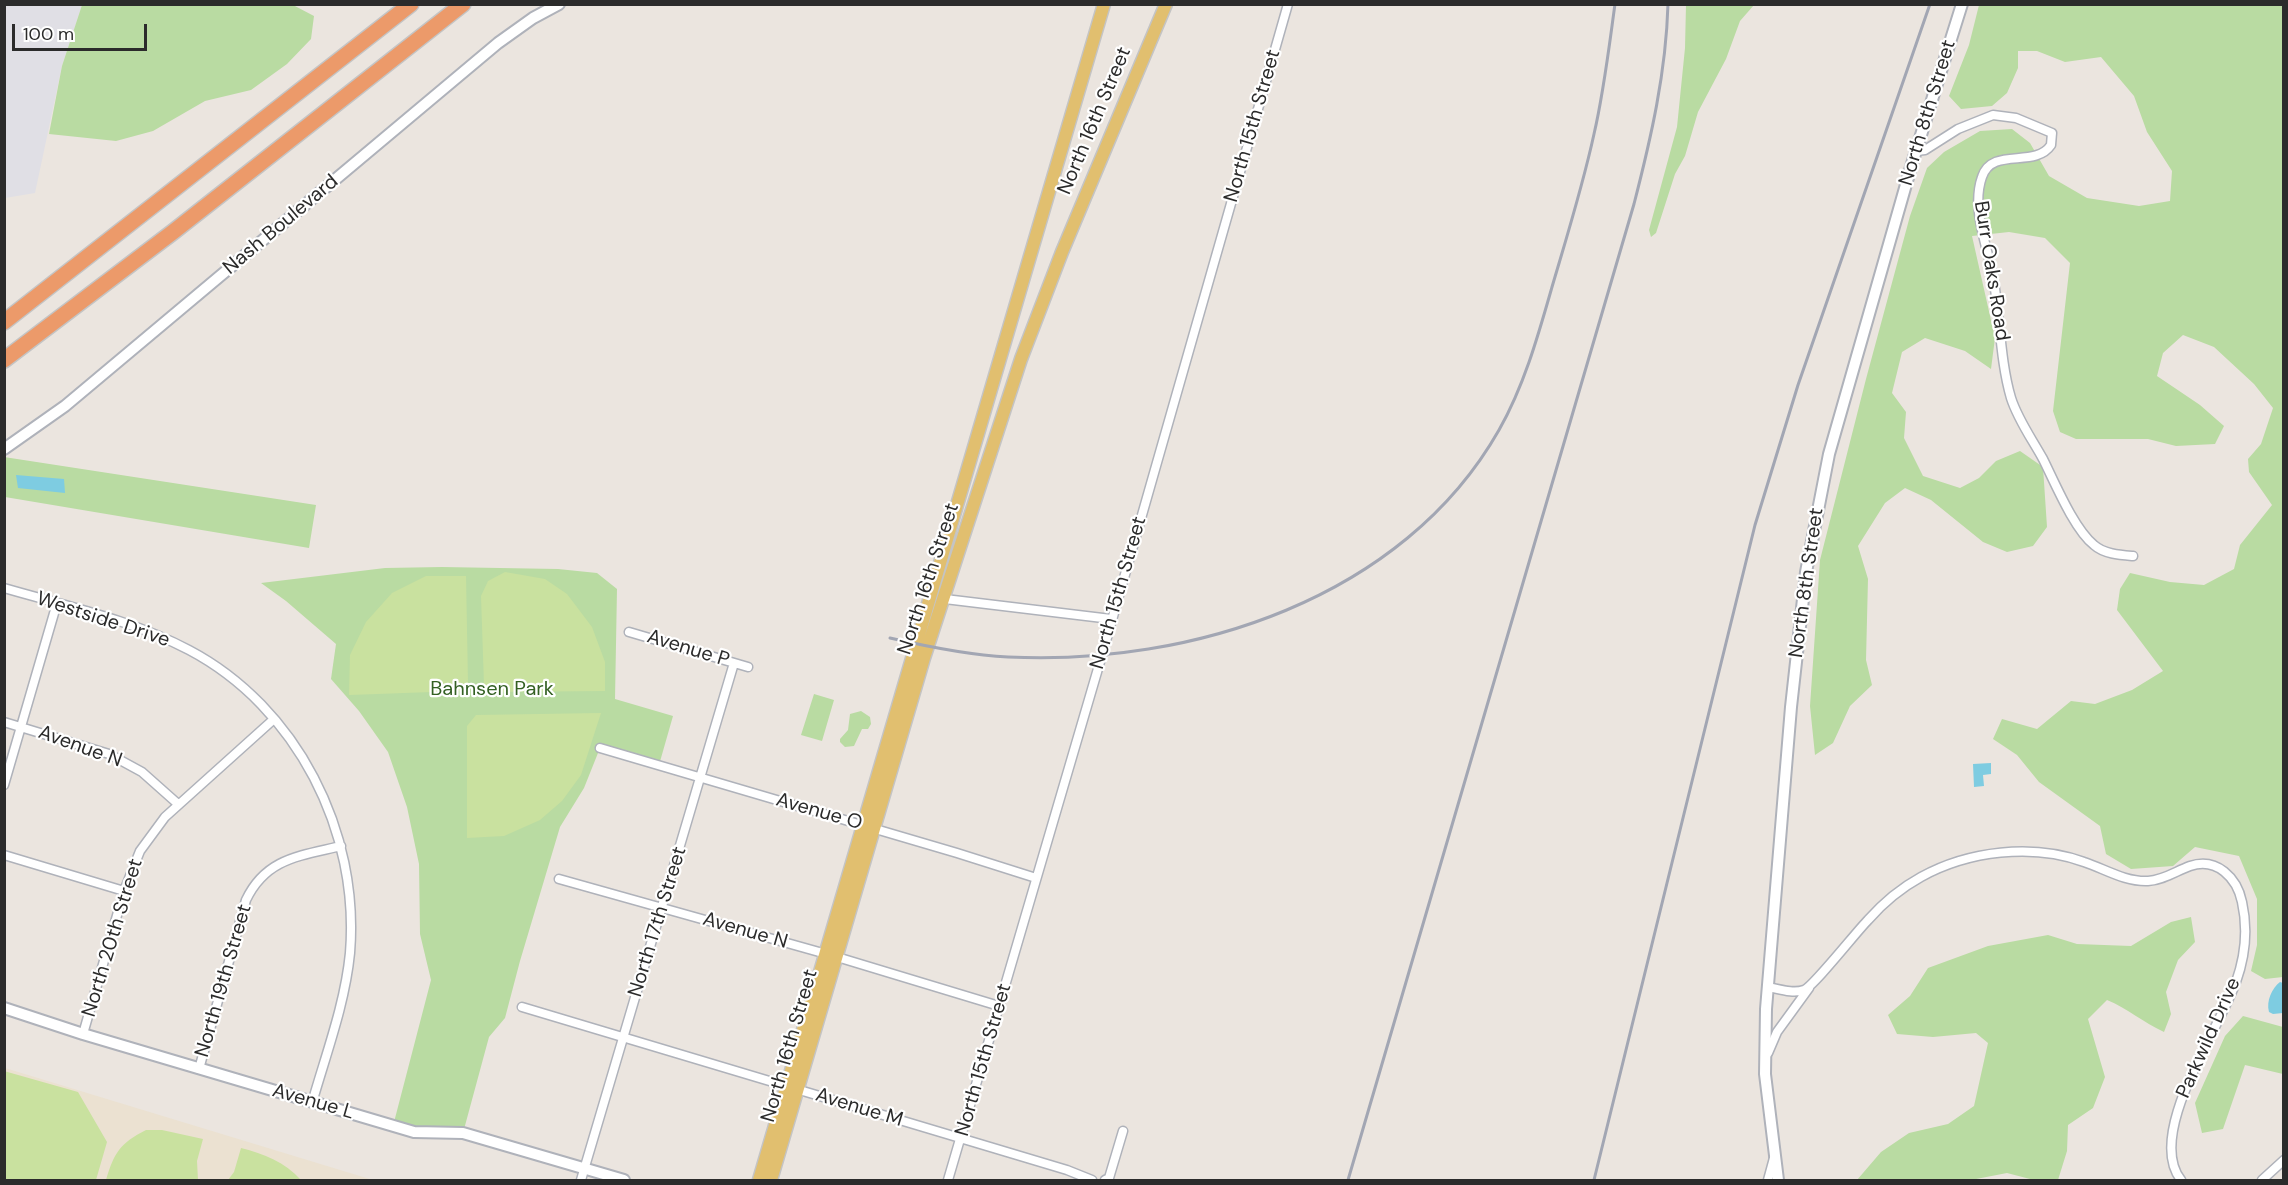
<!DOCTYPE html>
<style>
body{margin:0}
#map{position:relative;width:2288px;height:1185px;overflow:hidden;background:#ebe5df;font-family:"DM Sans",sans-serif}
canvas{display:block}
.frame{position:absolute;inset:0;border:6px solid #2b2b2b;pointer-events:none}
.scale{position:absolute;left:12px;top:24px;width:135px;height:27px;box-sizing:border-box;border:3px solid #2b2b2b;border-top:0;padding-left:8px;font-size:18px;line-height:21px;white-space:nowrap;color:#2b2b2b;-webkit-text-stroke:4px #fff;paint-order:stroke}
</style>
<div id="map">
<canvas width="2288" height="1185"></canvas>
<div class="frame"></div>
<div class="scale">100 m</div>
</div>
<script>
const ctx = document.querySelector('canvas').getContext('2d');
ctx.lineJoin = 'round';
function fillPath(path, color) {
  ctx.fillStyle = color;
  ctx.fill(path, 'evenodd');
}
function strokePath(path, color, width, dash) {
  ctx.strokeStyle = color;
  ctx.lineWidth = width;
  ctx.lineCap = dash ? 'butt' : 'round';
  ctx.setLineDash(dash || []);
  ctx.stroke(path);
}
function write(font, color, halo, rows, align = 'center') {
  ctx.font = font + ' "DM Sans",sans-serif';
  ctx.lineWidth = 4.5;
  ctx.setLineDash([]);
  ctx.textBaseline = 'middle';
  ctx.strokeStyle = halo;
  ctx.fillStyle = color;
  for (const [text, x, y, turn = 0] of rows) {
    ctx.save();
    ctx.translate(x, y);
    ctx.rotate((+turn || 0) * Math.PI / 180);
    ctx.textAlign = isNaN(turn) ? turn : align;
    if (halo) ctx.strokeText(text, 0, 0);
    ctx.fillText(text, 0, 0);
    ctx.restore();
  }
}
fillPath(new Path2D(`
 M4 5H82L62 66 35 193 5 198Z`), '#e0dfe5');
fillPath(new Path2D(`
 M5 1068 373 1180H5Z`), '#ebe1d1');
fillPath(new Path2D(`
 M82 5H293L314 16 311 39 287 64 251 90 205 101 153 131 116 141 49 134 62 66Z
 M1686 5H1754L1740 21 1726 59 1698 112 1685 156 1675 174 1656 233 1651 237 1649 230 1677 127 1685 48Z
 M1979 5H2283V977L2265 979 2251 971 2257 945V899L2239 856 2195 847 2173 866 2131 869 2106 854 2100 826 2039 782 2017 755 1993 739 2002 719 2037 729 2071 701 2095 704 2132 690 2163 671 2117 610 2120 589 2130 573 2170 582 2204 585 2234 569 2240 545 2272 505 2249 472 2248 459 2261 444 2273 408 2254 384 2214 347 2183 335 2163 353 2157 376 2200 405 2224 426 2215 444 2176 446 2148 439H2076L2060 432 2053 411 2070 263 2045 238 2009 232 1972 236 1995 338 1991 369 1965 351 1925 338 1902 352 1892 393 1906 412 1904 438 1923 476 1960 488 1979 478 1996 461 2020 451 2043 467 2047 527 2033 546 2007 552 1983 542 1931 500 1905 488 1885 503 1858 546 1868 579 1866 660 1872 685 1850 706 1833 743 1815 755 1810 706 1820 560 1866 379 1910 216 1927 168 1944 152 1980 131 2012 129 2030 143 2049 176 2087 198 2139 206 2170 201 2172 171 2147 132 2134 96 2101 57 2065 62 2037 51H2018V68L2007 93 1992 106 1961 109 1949 96 1969 45Z
 M4 457 316 505 309 548 5 497Z
 M442 567 558 569 597 573 617 589 615 699 673 716 659 765 600 748 584 788 560 827 520 961 505 1018 489 1037 463 1133 393 1126 431 980 420 934 419 864 407 807 388 752 359 711 331 679 336 644 286 601 261 583 385 568Z
 M814 694 834 700 822 741 801 735Z
 M861 711 870 717 871 724 868 729H862L854 746 845 747 840 742V739L848 730 850 714Z
 M2191 917 2195 942 2178 960 2166 992 2171 1014 2164 1032C2142 1022 2129 1009 2107 1000L2088 1019 2105 1077 2093 1108 2068 1125 2067 1151 2058 1180 2030 1179 2007 1173 1971 1180H1857L1881 1152 1909 1133 1948 1124 1974 1106 1988 1043 1976 1033 1933 1037 1897 1034 1888 1015 1910 996 1928 968 1988 946 2048 935 2077 944 2131 946 2171 922Z
 M2243 1016 2283 1027V1074L2245 1065 2223 1129 2202 1133 2195 1103 2225 1036Z`), '#b9dba2');
fillPath(new Path2D(`
 M505 572 545 579 567 594 592 627 605 662V691L491 692 484 685 481 596 488 581Z
 M426 576H466L468 683 460 691 349 695 350 655 366 622 392 593Z
 M601 713 581 775 562 801 540 820 504 836 467 838V726L476 715Z
 M4 1071 78 1092 107 1142 96 1180H5Z
 M146 1130H162L203 1139 197 1161 198 1180H106C114 1153 120 1143 146 1130Z
 M241 1148C264 1154 285 1162 301 1180H228L234 1172Z`), '#c9e19f');
fillPath(new Path2D(`
 M16 475 64 479 65 493 18 488Z
 M1991 763V774L1983 775 1984 786 1974 787 1973 764Z
 M2280 982 2283 983V1013L2273 1014 2269 1012C2266 1001 2272 988 2280 982Z`), '#7ecce1');
const minor = new Path2D(`
 M1916 151 1925 150 1958 129 1993 115 2016 118 2052 133 2051 145C2035 169 1992 146 1982 177 1971 208 1987 245 1993 276 2000 315 2000 361 2011 398 2018 420 2032 439 2043 459 2055 483 2074 529 2094 545 2104 554 2120 555 2133 556
 M4 588C66 606 132 620 189 650 297 707 360 832 350 953 345 1004 326 1054 312 1103
 M945 599 1111 619
 M629 632 748 667
 M4 722 109 754 142 772 178 804
 M600 748 957 853 1036 878
 M4 785 57 603
 M4 855 124 891
 M559 879 837 957 999 1006
 M1768 987C1779 989 1793 994 1804 990 1813 987 1857 931 1868 920 1883 903 1901 888 1921 877 1968 851 2032 843 2084 862 2105 869 2125 882 2148 881 2164 880 2176 871 2190 866 2217 857 2237 878 2242 902 2248 929 2245 957 2236 982 2219 1030 2145 1134 2181 1180
 M522 1007 1067 1170 1092 1180
 M83 1034 124 891 140 851 165 817 274 719
 M1768 1053 1777 1032 1809 988
 M199 1069 246 900C266 858 300 856 341 846
 M581 1180 734 663
 M948 1180 1102 655 1288 4
 M1105 1180 1109 1178 1123 1131
 M1768 1180 1774 1158
 M2262 1180 2284 1160`);
const tertiary = new Path2D(`
 M4 449 65 406 498 43 533 18 559 4
 M4 1008 83 1034 414 1132 463 1133 624 1180
 M1778 1180 1765 1074 1766 1009 1791 707 1806 572 1829 454 1911 167 1962 4`);
const primary = new Path2D(`
 M759 1180 1104 4
 M771 1180 924 658 1021 359 1062 252 1166 4`);
const motorway = new Path2D(`
 M4 322 411 4
 M4 360 173 232 463 4`);
strokePath(minor, '#afb2ba', 11);
strokePath(tertiary, '#afb2ba', 14);
strokePath(primary, '#c4c4c4', 15);
strokePath(motorway, '#c4c4c4', 18);
strokePath(minor, '#fff', 8);
strokePath(tertiary, '#fff', 10);
strokePath(primary, '#e1bf6f', 12);
strokePath(motorway, '#ec9a6a', 15);
strokePath(new Path2D(`
 M890 638C929 647 968 655 1008 657 1191 666 1403 599 1499 430 1524 386 1538 336 1552 287 1567 236 1583 185 1594 134 1604 91 1609 47 1615 4
 M1348 1180 1634 204C1651 138 1666 73 1668 4
 M1594 1180 1755 525 1798 385 1930 4`), '#a2a6b3', 3);
write('20px', '#2b2b2b', '#fff', [
 ["North 8th Street",1928,113,-73],
 ["North 16th Street",1095,121,-67],
 ["North 15th Street",1253,126,-74],
 ["Nash Boulevard",281,225,-40],
 ["Burr Oaks Road",1991,271,81],
 ["North 16th Street",929,579,-72],
 ["North 8th Street",1807,583,-82],
 ["North 15th Street",1119,593,-74],
 ["Westside Drive",103,620,18],
 ["Avenue P",688,649,17],
 ["Avenue N",80,747,20],
 ["Avenue O",819,812,16],
 ["North 17th Street",658,922,-73],
 ["Avenue N",745,931,16],
 ["North 20th Street",113,938,-73],
 ["North 19th Street",224,981,-74],
 ["Parkwild Drive",2209,1038,-66],
 ["North 16th Street",790,1046,-74],
 ["North 15th Street",984,1060,-74],
 ["Avenue L",313,1102,16],
 ["Avenue M",859,1108,17]
]);
write('20px', '#336023', '#fff', [
 ["Bahnsen Park",492,690]
]);
</script>
